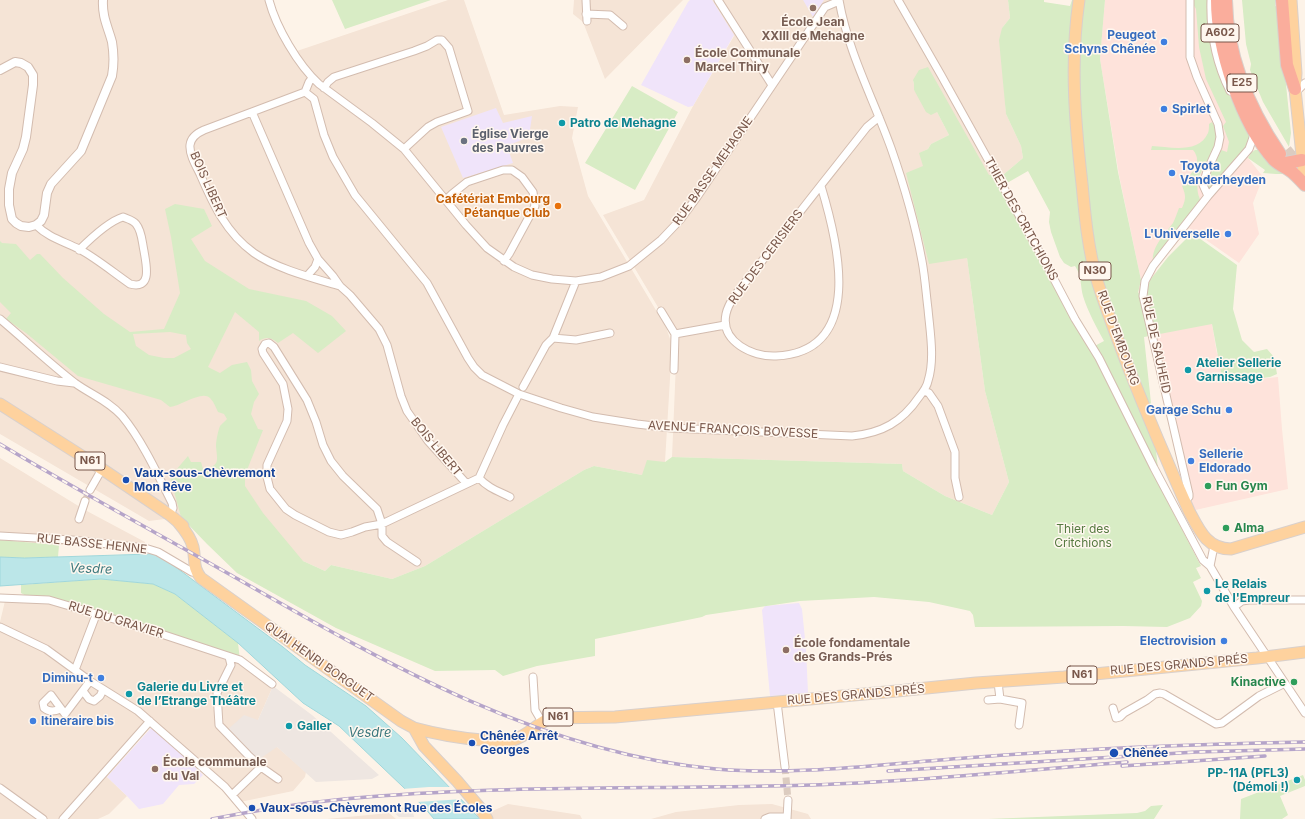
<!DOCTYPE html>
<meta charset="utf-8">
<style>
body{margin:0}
canvas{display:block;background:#fdf3e8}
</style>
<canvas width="1305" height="819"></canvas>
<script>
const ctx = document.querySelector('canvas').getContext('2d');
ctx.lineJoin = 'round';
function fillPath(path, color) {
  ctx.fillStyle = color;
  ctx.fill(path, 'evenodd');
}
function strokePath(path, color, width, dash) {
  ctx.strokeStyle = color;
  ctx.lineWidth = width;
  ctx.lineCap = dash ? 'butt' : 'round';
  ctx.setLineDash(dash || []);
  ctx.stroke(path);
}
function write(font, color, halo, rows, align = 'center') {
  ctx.font = font + ' Inter,sans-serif';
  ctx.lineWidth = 3;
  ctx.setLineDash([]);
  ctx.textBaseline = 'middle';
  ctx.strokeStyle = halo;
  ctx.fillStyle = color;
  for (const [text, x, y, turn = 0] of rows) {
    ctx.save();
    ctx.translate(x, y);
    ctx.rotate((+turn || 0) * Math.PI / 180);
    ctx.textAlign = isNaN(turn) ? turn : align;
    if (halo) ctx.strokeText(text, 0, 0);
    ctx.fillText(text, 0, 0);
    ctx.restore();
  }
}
fillPath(new Path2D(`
 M0 0H269L272 11 310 73 297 51 448 0H464L504 115 560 106 578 107 572 138 588 196 666 327 672 345 665 462 642 475 594 466 584 470 425 566 392 579 331 565 325 571 303 561 181 517 149 521 0 434Z
 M574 0H683L605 79 583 22 573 14Z
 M712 0H1008L1010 18 1002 28 1006 114 1021 146 1023 158 1003 175H988L913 80 914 84V90L937 112 949 135 931 144 928 149 920 153 967 258 985 391 1009 482 992 515 945 496 903 471 902 464 672 457 677 339 603 215 644 200 693 106 734 36Z
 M0 458 85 510 145 542 144 546 59 545 0 540Z
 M5 601 41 602 60 604 240 663 273 686 258 720 277 747 306 772 305 777 293 791 240 802 154 722 107 777 127 796 109 814 98 819H0V622Z
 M508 804 580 815 582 819H492L486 814Z
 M772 804 808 814 811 819H651L676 812 739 805Z
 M389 813 396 819H327Z`), '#f5e4d6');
fillPath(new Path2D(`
 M1105 0H1204L1235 141 1263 177 1253 203 1259 234 1239 263 1189 228 1157 267 1148 298 1212 324 1217 354 1231 353 1239 381 1278 377 1282 429 1288 489 1191 511 1138 294 1141 280 1119 175 1100 59Z`), '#fee3db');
fillPath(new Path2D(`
 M273 686 312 715 379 775 372 779 316 782 277 747 258 760 226 731 244 715 258 720Z
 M412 807 414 817H399L389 808Z`), '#eee6e1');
fillPath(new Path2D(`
 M690 0H712L734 35 693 106 688 107 641 85 688 2Z
 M803 0H824L813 17Z
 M496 108 503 123 532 116 529 137 507 146 513 163 463 178 441 127Z
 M799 603 802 609 806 649 808 693 770 696 762 610 765 606Z
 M152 727 173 745 203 775 194 784 179 785 163 804 139 809 127 796 107 777Z`), '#f0e4fa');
fillPath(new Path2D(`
 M332 0H431L345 29Z
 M1008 0H1044V2L1070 6 1072 0H1105L1100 59 1118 172 1141 280 1138 293 1147 290 1150 280 1168 257 1192 233 1237 265 1233 309 1242 340 1254 352 1267 349 1274 357 1277 374 1270 377 1223 383 1212 324 1144 337 1158 469 1165 497 1201 566 1196 568 1201 578 1193 582 1202 601 1201 606 1190 618 1167 627 1123 626 975 627 973 615 970 611 929 602 874 597 800 601 706 615 702 617 595 639V656L537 666 503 676 495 670 435 671 336 628 237 573 207 544 181 517 170 477 188 456 191 462H201L203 469C221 466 217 460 216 446 216 441 218 431 220 426 222 424 225 421 227 419L224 414 218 412C216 408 214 402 210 398 202 390 181 406 170 407L161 400 78 376 26 333 6 319 11 313 0 302V241L2 243 16 244 30 260 37 254H40L63 278 104 314 130 332 164 329 180 293 171 237 165 209 175 204 204 209 212 226 191 239 205 261 249 289 306 301 332 316 346 331 318 353 293 333 278 343C271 338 267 336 259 341V332L235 312 208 367 220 373 232 365 247 362 251 370 252 381 259 394 254 402 251 414 258 429 263 430 245 475V486L263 513 303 561 325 571 331 565 392 579 425 566 584 470 594 466 642 475 647 460 665 462 672 457 902 464 903 471 945 496 992 515 1009 482 985 391 967 258 929 264 906 173 923 166 919 153 928 149 931 144 949 135 937 112 931 115 926 112 914 90V84L913 80 919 70 928 67 989 175H1003L1023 158 1021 146 1006 114 999 40 1002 28 1010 18ZM1028 171 1050 212 1049 222 1051 232 1060 257 1064 263 1071 267 1075 266C1082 276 1080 285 1083 296 1088 312 1096 326 1104 341L1089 349 1000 187ZM170 332 186 335 187 343 191 349 174 358H164L149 355 136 346 133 334Z
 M1191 0H1208L1224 86 1241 116 1240 117 1242 119 1250 135 1247 145 1212 189H1209L1206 186 1207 176 1221 150 1227 152 1229 142 1223 126 1226 122 1206 79 1199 47 1196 9Z
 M1242 0H1275V6L1278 7 1291 133 1289 147 1263 102 1250 70 1251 64 1246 44Z
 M632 86 678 112 635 190 585 163Z
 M1212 122C1231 152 1185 169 1201 201L1153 262C1151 247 1165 234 1173 223 1175 219 1177 213 1179 208H1182C1186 199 1186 195 1182 186L1193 171 1196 172C1197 163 1199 157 1193 150H1151L1152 146C1170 147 1199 154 1208 133 1209 131 1209 126 1209 124Z
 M1255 150H1259L1285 171 1283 174H1276L1263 173 1265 170 1248 158 1251 153Z
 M0 540 59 545 58 557 24 558 0 557Z
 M101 579 153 584 175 594 238 643 240 660 49 600 30 598 21 593V585Z
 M1303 775 1305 780V786L1280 796 1288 815 1282 819H1240L1241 799Z
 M1163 805 1154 819H988L1137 813 1145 811 1151 806Z`), '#d8ecc5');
const water = new Path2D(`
 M158 554 283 647 305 665 366 706 402 738 480 819H434L423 806 339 726 303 703 238 643 175 594 153 584 101 579 0 586V557L24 558Z`);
fillPath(water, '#bbe6e8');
strokePath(water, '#a0d7db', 1);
fillPath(new Path2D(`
 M429 787H451L464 799 417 802 402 789Z`), '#fdf3e8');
strokePath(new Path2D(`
 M85 501 90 490
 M785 767 788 800`), '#dcccc0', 7, [7, 3.5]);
strokePath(new Path2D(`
 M1286 150 1302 169`), '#dcccc0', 12, [12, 6]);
const minor = new Path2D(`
 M269 0C276 27 298 65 319 84L372 123 404 149 466 225 487 248 514 267 532 275 552 279 576 281 601 277 629 266 661 240 680 220 697 197 825 7 839 1
 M586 0 587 21
 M718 0 772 85
 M898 0 941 75 1045 262 1075 319 1099 358 1154 468 1203 560 1210 566 1234 607 1305 713
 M1190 0V57L1197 77 1218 124 1220 137 1218 147 1207 171 1203 185 1208 196
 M1211 0C1210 31 1216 63 1230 91
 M586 14 610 15 623 26
 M312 78 309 82 305 92 314 99 324 135 333 157 355 195 427 283 468 358 474 367 482 375 519 394 561 408 593 417 637 424 671 428 852 436C882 433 902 422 919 397 923 392 927 387 928 381 935 359 930 332 928 309 926 293 925 277 922 261 915 223 904 185 891 148 873 98 848 52 839 0
 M324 88 328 82 334 77 414 51 427 46 437 40H442L449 48 468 111 437 122 428 127 404 149
 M305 92 204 130C197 133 191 137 190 145 189 154 196 166 200 174 213 204 226 233 254 253 277 269 313 278 340 286
 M1295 93 1305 83
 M252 112 309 243 318 259 333 276 340 286 350 295 379 329 387 345 401 396 407 411 428 441 466 483
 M821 186C838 242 866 352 776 356 753 357 720 342 726 314 729 299 746 282 756 269 792 221 830 174 867 127L879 117
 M446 200 452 194 467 182 503 170H512L522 177 533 192 535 206 509 254 504 261
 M36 225C49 238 63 241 79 249 96 258 114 273 130 284 153 290 146 264 144 251 142 242 142 231 136 224 133 220 128 219 123 217 110 221 90 239 79 250
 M307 276 315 267 318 259
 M576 281 553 338 576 340 610 333
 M661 311 675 334 674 370
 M0 319C25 340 49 363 75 383 90 394 109 401 122 416 142 440 158 475 172 503L173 508 170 515
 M675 334 725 325
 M0 367 57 381 74 383
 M523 387 546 345 553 338
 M924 391 929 393 938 406 955 452V478L959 497
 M479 478C488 488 498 491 510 497
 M90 490 102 469
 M1185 500 1189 497V494L1143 296 1145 281 1153 266 1208 196 1249 149 1255 132
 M79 519 85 501
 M0 536 72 540 145 548 158 552 192 572 199 573
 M417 562 387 542 382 536V524L377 509 343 476 331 461 323 445 316 422 307 400 274 347 269 343 265 344 262 349 263 353 283 384 288 409 287 421 267 465V477L270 489 286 509 295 515 329 532 341 535 352 532 365 527 382 524 479 478 503 425 519 394
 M1210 566 1214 546
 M0 598 49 600 134 625 240 660 272 684
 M1234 607 1242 601 1249 600H1305
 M0 627 46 649 90 681 138 711 225 787 252 819
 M229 657 231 665 217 693 219 725 248 755 261 767 278 779
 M75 670 96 615
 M533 677 535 710 542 722
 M998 682 1000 699 1022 703 1019 725
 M83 691 89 699 94 701 100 696 103 690
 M988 700 1000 699
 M777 702 785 767
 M1113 708 1116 718 1120 717 1124 713 1147 700 1155 694 1160 693 1164 694 1216 724 1222 723 1259 696 1285 683
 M60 709C54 712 49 712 44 708L43 703 51 695 65 714 90 681
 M0 788 43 819
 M232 795 261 767
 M63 819 150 721
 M765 819 770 817H787
 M787 819 788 800`);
const tertiary = new Path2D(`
 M0 70 15 62 21 63 28 67 33 75V85L26 137 23 149 12 173 9 189V205L12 219 16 223 21 226 29 227 36 225 41 221 44 215 47 193 51 184 81 151 112 76C114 65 114 54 112 42 108 27 102 17 103 0`);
const primary = new Path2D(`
 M1079 0C1070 61 1075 123 1082 184 1085 216 1088 249 1097 280 1106 310 1118 340 1129 369 1148 417 1168 464 1189 511 1199 530 1207 549 1231 549L1305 527
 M1291 0 1296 73 1295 89 1305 184
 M0 404 102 469 170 515 183 526
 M178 522C184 529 191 538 193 547 196 560 192 567 201 578L401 721 414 728 424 746 457 781 480 808 487 819
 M414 728C436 734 459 738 482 740 492 741 502 742 513 740 527 736 537 724 550 718L615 717 897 691 976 683 1064 677 1257 658 1305 652`);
const motorway = new Path2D(`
 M1217 0C1217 49 1241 123 1274 160 1279 165 1287 168 1292 172 1297 176 1301 181 1305 185
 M1226 0C1227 57 1248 107 1280 154
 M1282 0 1287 65 1295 89
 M1278 163H1286L1302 160`);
strokePath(minor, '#d3bcaf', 9);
strokePath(tertiary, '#d3bcaf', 10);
strokePath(primary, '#d9d0cc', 13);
strokePath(motorway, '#d9d0cc', 14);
strokePath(minor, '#fff', 7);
strokePath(tertiary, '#fff', 8);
strokePath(primary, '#fed29e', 11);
strokePath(motorway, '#faad9c', 12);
const rail = new Path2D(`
 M0 444C75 489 153 531 229 574 380 660 539 753 716 769 799 776 882 764 965 758 1078 749 1192 744 1305 742
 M1122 766 1265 756
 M888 771 1196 752 1305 749
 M212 819C263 809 315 801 367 797 501 786 635 789 768 786 889 784 1008 772 1127 762`);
strokePath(rail, '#b5a4c9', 3.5);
strokePath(rail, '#fff7ef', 2, [6]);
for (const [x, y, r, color] of [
 [813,8,4,"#8d6e63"],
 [1164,42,4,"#3f7fe0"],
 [687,60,4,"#8d6e63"],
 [1164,109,4,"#3f7fe0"],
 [562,123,4,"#0f9aa8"],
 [464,141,4,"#6b7280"],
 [1172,173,4,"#3f7fe0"],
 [558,206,4,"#e8710a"],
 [1228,234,4,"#3f7fe0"],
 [1188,370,4,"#0f9aa8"],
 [1229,410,4,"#3f7fe0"],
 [1191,461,4,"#3f7fe0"],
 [126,480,4,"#1a4fb4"],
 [1208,486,4,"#2e9e5b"],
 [1226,528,4,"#2e9e5b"],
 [1207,591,4,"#0f9aa8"],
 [1224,641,4,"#3f7fe0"],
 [786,650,4,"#8d6e63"],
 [101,678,4,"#3f7fe0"],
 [1294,682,4,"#2e9e5b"],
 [129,694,4,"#0f9aa8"],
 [33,721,4,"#3f7fe0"],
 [289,726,4,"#0f9aa8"],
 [472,743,4,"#1a4fb4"],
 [1114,753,5,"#1a4fb4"],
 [155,769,4,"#8d6e63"],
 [1297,780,4,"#0f9aa8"],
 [252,808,4,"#1a4fb4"]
]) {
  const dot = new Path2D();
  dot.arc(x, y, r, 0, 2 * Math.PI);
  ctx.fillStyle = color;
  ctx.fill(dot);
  strokePath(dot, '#fff7ef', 1.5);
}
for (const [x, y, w] of [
 [1220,33,38],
 [1242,83,30],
 [1095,271,32],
 [90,461,30],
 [1082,675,30],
 [558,717,30]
]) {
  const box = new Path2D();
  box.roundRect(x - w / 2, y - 9, w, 18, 3);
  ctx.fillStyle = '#fff7ef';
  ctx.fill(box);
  strokePath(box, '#79574a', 1);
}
write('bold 11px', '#79574a', null, [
 ["A602",1220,33],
 ["E25",1242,83],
 ["N30",1095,271],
 ["N61",90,461],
 ["N61",1082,675],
 ["N61",558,717]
]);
write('bold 12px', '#785e54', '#fff7ef', [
 ["École Jean",813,22,"center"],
 ["XXIII de Mehagne",813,36,"center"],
 ["École Communale",695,53],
 ["Marcel Thiry",695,67],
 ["École fondamentale",794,643],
 ["des Grands-Prés",794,657],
 ["École communale",163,762],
 ["du Val",163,776]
], 'left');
write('bold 12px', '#366cbe', '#fff7ef', [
 ["Peugeot",1156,35],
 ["Schyns Chênée",1156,49],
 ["Spirlet",1172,109,"left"],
 ["Toyota",1180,166,"left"],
 ["Vanderheyden",1180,180,"left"],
 ["L'Universelle",1220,234],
 ["Garage Schu",1221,410],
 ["Sellerie",1199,454,"left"],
 ["Eldorado",1199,468,"left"],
 ["Electrovision",1216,641],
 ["Diminu-t",93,678],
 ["Itineraire bis",41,721,"left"]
], 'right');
write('bold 12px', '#0d838f', '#fff7ef', [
 ["Patro de Mehagne",570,123],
 ["Atelier Sellerie",1196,363],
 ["Garnissage",1196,377],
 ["Le Relais",1215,584],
 ["de l'Empreur",1215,598],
 ["Galerie du Livre et",137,687],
 ["de l’Etrange Théâtre",137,701],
 ["Galler",297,726],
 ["PP-11A (PFL3)",1289,773,"right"],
 ["(Démoli !)",1289,787,"right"]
], 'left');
write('bold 12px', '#5b616d', '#fff7ef', [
 ["Église Vierge",472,134],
 ["des Pauvres",472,148]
], 'left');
write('12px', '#79574a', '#fff7ef', [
 ["RUE BASSE MEHAGNE",713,171,-55],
 ["BOIS LIBERT",208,185,66],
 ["THIER DES CRITCHIONS",1021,219,61],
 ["RUE DES CERISIERS",766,257,-53],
 ["RUE D'EMBOURG",1118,338,70],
 ["RUE DE SAUHEID",1156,345,78],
 ["AVENUE FRANÇOIS BOVESSE",733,430,3],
 ["BOIS LIBERT",436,447,50],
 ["RUE BASSE HENNE",92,544,6],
 ["RUE DU GRAVIER",116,620,17],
 ["QUAI HENRI BORGUET",319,662,35],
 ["RUE DES GRANDS PRÉS",1179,665,-5],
 ["RUE DES GRANDS PRÉS",856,695,-5]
]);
write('bold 12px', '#c56008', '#fff7ef', [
 ["Cafétériat Embourg",550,199],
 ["Pétanque Club",550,213]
], 'right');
write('bold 12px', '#164399', '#fff7ef', [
 ["Vaux-sous-Chèvremont",134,473],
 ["Mon Rêve",134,487],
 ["Chênée Arrêt",480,736],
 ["Georges",480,750],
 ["Chênée",1123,753],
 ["Vaux-sous-Chèvremont Rue des Écoles",260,808]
], 'left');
write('bold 12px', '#27864d', '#fff7ef', [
 ["Fun Gym",1216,486],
 ["Alma",1234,528],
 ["Kinactive",1286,682,"right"]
], 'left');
write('12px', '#55793f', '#fff7ef', [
 ["Thier des",1083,529],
 ["Critchions",1083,543]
]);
write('italic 13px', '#3c797e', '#fff7ef', [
 ["Vesdre",91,569,2],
 ["Vesdre",370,733]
]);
</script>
